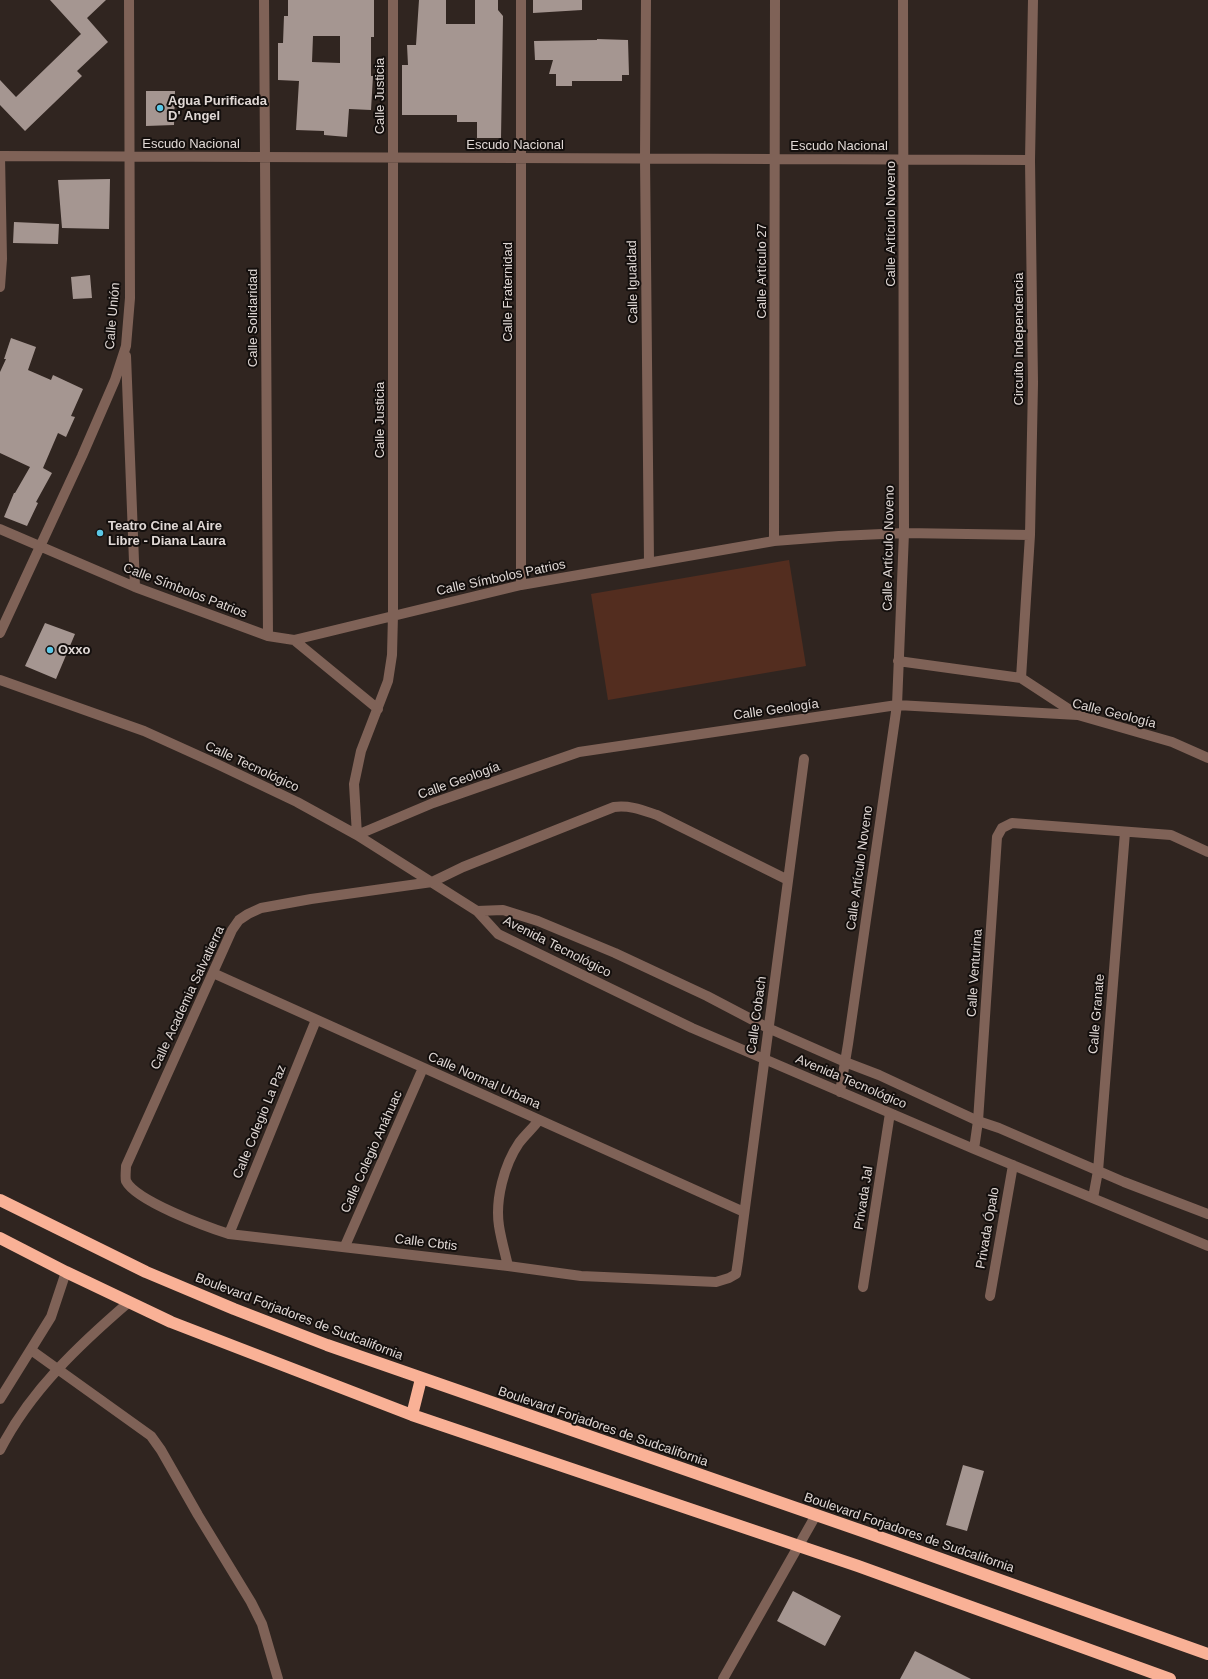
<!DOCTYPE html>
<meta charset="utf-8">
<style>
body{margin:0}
canvas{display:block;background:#302520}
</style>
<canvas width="1208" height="1679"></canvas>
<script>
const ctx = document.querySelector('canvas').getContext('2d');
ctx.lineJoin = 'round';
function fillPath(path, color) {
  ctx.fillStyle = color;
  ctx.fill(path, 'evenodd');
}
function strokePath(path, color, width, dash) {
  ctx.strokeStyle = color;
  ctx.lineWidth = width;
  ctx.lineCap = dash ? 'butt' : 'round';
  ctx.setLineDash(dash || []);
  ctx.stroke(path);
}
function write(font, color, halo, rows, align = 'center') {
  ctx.font = font + ' Helvetica,sans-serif';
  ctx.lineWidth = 4;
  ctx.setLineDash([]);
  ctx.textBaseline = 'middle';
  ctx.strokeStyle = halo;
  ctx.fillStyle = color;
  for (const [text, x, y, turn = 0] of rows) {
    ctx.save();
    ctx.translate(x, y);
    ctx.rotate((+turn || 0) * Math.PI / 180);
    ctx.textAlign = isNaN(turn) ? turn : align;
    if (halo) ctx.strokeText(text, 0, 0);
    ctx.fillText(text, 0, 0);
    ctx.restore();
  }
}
fillPath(new Path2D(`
 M789 560 806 666 608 700 591 594Z`), '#532d1f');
fillPath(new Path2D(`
 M50 0H106L87 18 108 42 77 71 82 76 25 131 0 105V80L16 97 81 34Z
 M288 0H374V37H371V76H373L371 110 349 109 347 137 324 135V131L296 130 299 81 278 80V43H283L284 16H288ZM313 36H340V63L312 62Z
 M419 0H446V24H475V0H498V10L503 16 501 138H477V122H457V115H402V65H408L407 45H416Z
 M533 0H582V10L533 13Z
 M597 39 628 40 629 75H622V81H572V86H556V74H549L553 60H535L534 41 597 40Z
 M146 91H175L174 125 146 126Z
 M110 179 109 229 62 228 58 180Z
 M14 222 59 224 58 244 13 243Z
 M90 275 92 298 73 299 71 277Z
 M11 338 36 347 28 370 51 380 53 375 83 389 71 416 75 417 66 437 58 433 43 468 52 473 36 502 38 503 27 526 4 517 14 493H15L30 467 0 453V372L6 359H4Z
 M45 623 75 634 56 679 25 666Z
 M963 1465 984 1471 967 1531 946 1525Z
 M793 1591 841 1616 825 1646 777 1621Z
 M915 1651 971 1679H900Z`), '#a59691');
strokePath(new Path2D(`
 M264 0 268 636
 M393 0V615L392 655 388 681 361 751 354 784 357 835 433 803 579 752 897 705 1078 715 1172 742 1208 758
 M646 0 645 158 649 563
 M0 156 1030 160
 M0 287 2 259 0 156
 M126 356 135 587
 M0 529 135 587 268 636 294 640 521 585 774 541 839 536 904 533 1030 535
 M774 541 775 0
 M521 585V0
 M0 633 82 456 115 380 126 346 130 298 129 0
 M294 640 378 709
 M898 661 1021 678 1076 714
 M1021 678 1030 535 1033 383 1030 160 1033 0
 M0 680 144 731 217 764 297 802 357 835 477 911
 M788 880 657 815C642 810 630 805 614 807L463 867 432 882 311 899 261 908 248 914 239 920 232 930 126 1166C126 1170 125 1177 126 1181 136 1201 207 1227 229 1234L508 1266 581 1276 716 1282 729 1278 736 1274 738 1261 804 759
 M213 973 744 1212
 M840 1092 848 1044 897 705 904 533 903 0
 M974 1149 978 1121 997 837 1002 828 1012 823 1171 835 1208 852
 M1093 1198 1098 1171 1125 832
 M1208 1214 1124 1182 999 1128 978 1121 879 1075 845 1062 768 1028 707 996 615 953 538 921 503 910 477 911 498 934 692 1028 974 1149 1208 1246
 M229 1234 316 1020
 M345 1246 423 1068
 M508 1266C505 1253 501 1239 499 1226 495 1200 504 1165 519 1143 525 1135 533 1128 539 1120
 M863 1287 890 1113
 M990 1296 1013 1165
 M31 1350 151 1436 161 1450 198 1515 251 1602 262 1624 278 1679
 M0 1399 51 1317 66 1272
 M0 1450C30 1391 79 1345 129 1302
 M723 1679 816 1515`), '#7f6257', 10);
strokePath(new Path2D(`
 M0 1200 146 1272 234 1309 327 1345 868 1533 1208 1654
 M0 1238 66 1272 171 1322 412 1415 858 1566 1170 1679
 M412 1415 421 1379`), '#f9b196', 12);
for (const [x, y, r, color] of [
 [160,108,4,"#5bc8e7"],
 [100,533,4,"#5bc8e7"],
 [50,650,4,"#5bc8e7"]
]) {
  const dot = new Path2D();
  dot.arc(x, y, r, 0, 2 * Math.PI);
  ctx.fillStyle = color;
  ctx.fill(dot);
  strokePath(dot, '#140f0d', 1.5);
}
write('13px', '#e0d8d5', '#140f0d', [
 ["Calle Justicia",380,96,-90],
 ["Escudo Nacional",191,144],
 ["Escudo Nacional",515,145],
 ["Escudo Nacional",839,146],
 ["Calle Artículo Noveno",891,224,-90],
 ["Calle Artículo 27",762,271,-90],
 ["Calle Igualdad",633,282,-91],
 ["Calle Fraternidad",508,292,-90],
 ["Calle Unión",113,316,-85],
 ["Calle Solidaridad",253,318,-90],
 ["Circuito Independencia",1019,339,-90],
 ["Calle Justicia",380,420,-90],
 ["Calle Artículo Noveno",889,548,-89],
 ["Calle Símbolos Patrios",501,578,-12],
 ["Calle Símbolos Patrios",185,591,21],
 ["Calle Geología",776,710,-8],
 ["Calle Geología",1114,714,14],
 ["Calle Tecnológico",252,767,25],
 ["Calle Geología",459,781,-20],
 ["Calle Artículo Noveno",860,868,-82],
 ["Avenida Tecnológico",557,947,27],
 ["Calle Venturina",975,973,-86],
 ["Calle Academia Salvatierra",188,998,-65],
 ["Calle Granate",1097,1014,-85],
 ["Calle Cobach",757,1015,-82],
 ["Calle Normal Urbana",484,1081,24],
 ["Avenida Tecnológico",851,1082,23],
 ["Calle Colegio La Paz",260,1122,-68],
 ["Calle Colegio Anáhuac",372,1152,-66],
 ["Privada Jal",864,1198,-81],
 ["Privada Ópalo",988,1228,-80],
 ["Calle Cbtis",426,1243,7],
 ["Boulevard Forjadores de Sudcalifornia",299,1317,21],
 ["Boulevard Forjadores de Sudcalifornia",603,1427,19],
 ["Boulevard Forjadores de Sudcalifornia",909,1533,19]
]);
write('bold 13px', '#e0d8d5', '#140f0d', [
 ["Agua Purificada",168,101],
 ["D' Angel",168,116],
 ["Teatro Cine al Aire",108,526],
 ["Libre - Diana Laura",108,541],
 ["Oxxo",58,650]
], 'left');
</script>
